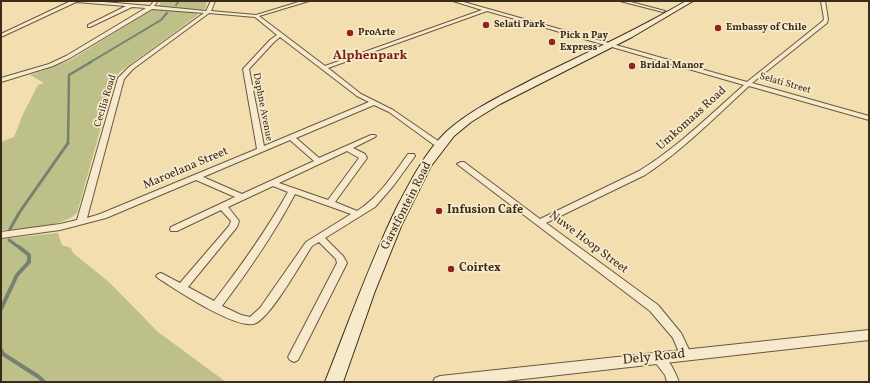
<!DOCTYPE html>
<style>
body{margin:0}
#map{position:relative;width:870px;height:383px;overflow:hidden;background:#f3deb0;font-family:Vollkorn,serif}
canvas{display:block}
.frame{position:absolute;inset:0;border:2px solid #3a2c19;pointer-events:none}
</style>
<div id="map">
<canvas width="870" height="383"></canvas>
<div class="frame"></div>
</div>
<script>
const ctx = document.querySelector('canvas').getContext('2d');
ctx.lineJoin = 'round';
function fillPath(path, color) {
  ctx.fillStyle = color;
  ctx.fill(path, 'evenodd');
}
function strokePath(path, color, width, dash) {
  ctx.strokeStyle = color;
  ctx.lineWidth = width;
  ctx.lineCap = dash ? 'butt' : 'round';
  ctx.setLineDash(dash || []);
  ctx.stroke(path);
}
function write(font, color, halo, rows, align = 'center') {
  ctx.font = font + ' Vollkorn,serif';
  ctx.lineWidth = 3.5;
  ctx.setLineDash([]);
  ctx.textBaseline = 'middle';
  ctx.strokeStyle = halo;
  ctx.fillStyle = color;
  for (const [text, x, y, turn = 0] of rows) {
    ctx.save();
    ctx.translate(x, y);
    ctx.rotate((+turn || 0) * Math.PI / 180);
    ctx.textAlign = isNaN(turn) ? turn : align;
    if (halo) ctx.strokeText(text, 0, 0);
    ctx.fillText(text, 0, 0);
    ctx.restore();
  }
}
fillPath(new Path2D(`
 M161 1H207L205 9 200 10 159 6Z
 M156 9 196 13 198 15 121 71 115 77 77 213C60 228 23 228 1 230V142L14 137 23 114 38 85 44 83 30 75 69 61 150 11Z
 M58 233 62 245 71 248 73 253 109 282 158 332 226 382H1V239Z`), '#bec089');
strokePath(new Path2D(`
 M176 5 179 1
 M89 63 161 20 167 13`), '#75826f', 2);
strokePath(new Path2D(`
 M68 144 69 75 91 62`), '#75826f', 2.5);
strokePath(new Path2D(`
 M10 229 19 213 68 143
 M9 240 20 248`), '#75826f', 3);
strokePath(new Path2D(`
 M1 309 17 275 29 262V255L19 247
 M1 350 3 354 39 377 44 382`), '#75826f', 4);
const minor = new Path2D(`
 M71 1H92L150 6 154 1H158L154 6 206 11 211 1H215L211 11 256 15 302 1H309L259 16 325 66 482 10 453 1H460L747 82 823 21 824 19 821 1H825L828 19 827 23 752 83 869 116V120L749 86C715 117 683 150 645 175L546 223 658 305 681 333 691 354 689 357 685 359 681 357 673 338 650 311 457 164 461 162H464L540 219 639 171C678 147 710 115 744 85L487 11 328 68 361 94 393 110 444 145 443 147H437L389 112 374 105 296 138 319 158 371 135H375L376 136 375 137 353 148 365 154 367 158 335 202 357 211C379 197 393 175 408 154H414L415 156 394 185 375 207 325 238 343 256 347 263 298 360 294 362 290 360 288 357 337 263 336 259 319 242 312 246C301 263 272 315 256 323 239 332 175 289 158 278L156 276 158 274 161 273 180 283 229 226 231 221 221 210 177 231H171L170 229 171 227 235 197 196 180 106 218 60 230 1 238V232L60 224 77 220 118 78 129 67 204 13 152 9 70 58 53 66 1 82V78L49 64 66 56 146 8 132 7 90 27H88V25L126 6 76 2 1 37V34ZM209 13 255 17 277 35 270 40 243 69 257 149 100 214 87 218 124 79 133 69ZM280 37 357 96 369 102 264 146 249 69 274 42ZM290 140 314 161 242 194 203 177ZM347 151 359 158 328 200 279 183ZM273 186 288 192C266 231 241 266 214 301L188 287 237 227 239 221 228 207ZM295 194 351 214 306 242 260 308 250 317 241 315 222 306C249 270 274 234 295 194Z
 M620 1H627L665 11 663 12Z
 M658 353C669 357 675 372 679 382H667L665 375 652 358 654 355Z`);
const tertiary = new Path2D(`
 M869 330V340L497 382H433L435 378 440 376Z`);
const secondary = new Path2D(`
 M686 1H693L632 37 500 104 471 122 454 136 431 166 402 224 375 291 343 382H325C348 324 369 265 396 209 410 182 425 152 447 131 473 108 505 94 535 78 586 53 637 30 686 1Z`);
strokePath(minor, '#68583f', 2);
strokePath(tertiary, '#68583f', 2);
strokePath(secondary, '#3a2c19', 2);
fillPath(minor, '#f7eacc');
fillPath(tertiary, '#f7eacc');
fillPath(secondary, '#f7eacc');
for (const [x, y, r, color] of [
 [486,25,4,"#8f2418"],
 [718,28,4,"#8f2418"],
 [350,33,4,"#8f2418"],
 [552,42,4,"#8f2418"],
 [632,66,4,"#8f2418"],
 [439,211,4,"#8f2418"],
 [451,269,4,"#8f2418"]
]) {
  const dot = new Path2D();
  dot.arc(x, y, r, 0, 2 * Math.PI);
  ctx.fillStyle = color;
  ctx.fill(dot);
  strokePath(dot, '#f7eacc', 1.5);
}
write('bold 10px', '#3a2c19', '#f7eacc', [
 ["Selati Park",494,25],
 ["Embassy of Chile",726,28],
 ["ProArte",358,33],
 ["Pick n Pay",560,36],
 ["Express",560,48],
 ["Bridal Manor",640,66]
], 'left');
write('10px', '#3a2c19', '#f7eacc', [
 ["Selati Street",785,84,16],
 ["Cecilia Road",106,101,-73],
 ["Daphne Avenue",262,107,79]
]);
write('12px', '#3a2c19', '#f7eacc', [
 ["Umkomaas Road",692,119,-42],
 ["Maroelana Street",186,169,-23],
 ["Garstfontein Road",407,206,-63],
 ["Nuwe Hoop Street",588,243,37]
]);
write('bold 12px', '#3a2c19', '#f7eacc', [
 ["Infusion Cafe",447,211],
 ["Coirtex",459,269]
], 'left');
write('bold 13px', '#7a1f14', '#f7eacc', [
 ["Alphenpark",370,57]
]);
write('14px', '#3a2c19', '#f7eacc', [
 ["Dely Road",654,358,-6]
]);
</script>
